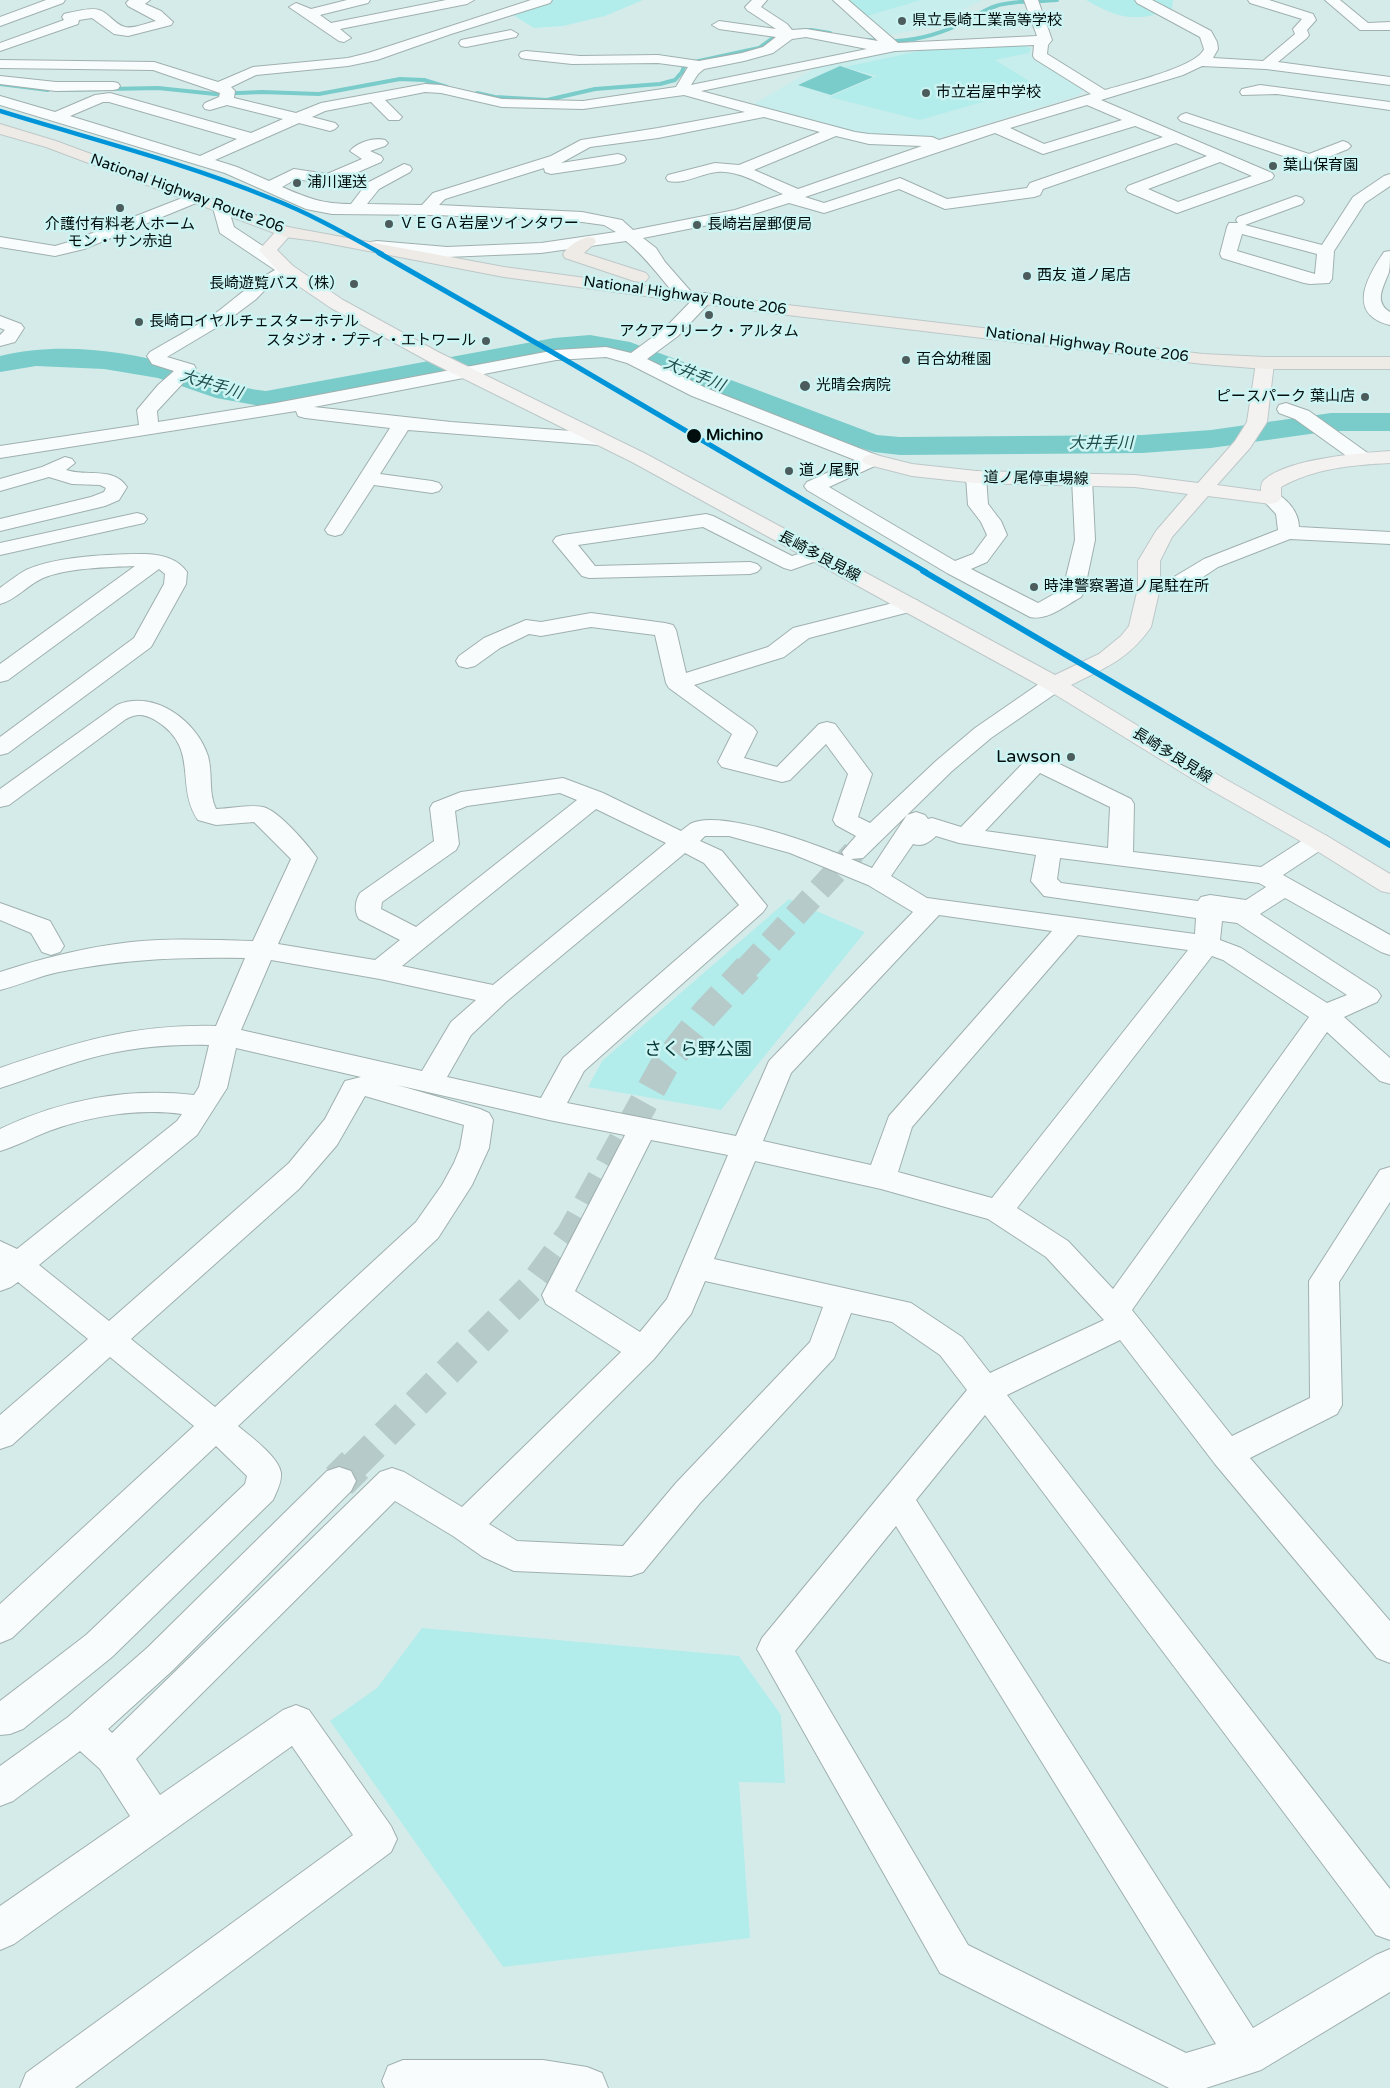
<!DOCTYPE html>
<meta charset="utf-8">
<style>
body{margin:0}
canvas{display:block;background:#d5ebea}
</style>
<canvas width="1390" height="2088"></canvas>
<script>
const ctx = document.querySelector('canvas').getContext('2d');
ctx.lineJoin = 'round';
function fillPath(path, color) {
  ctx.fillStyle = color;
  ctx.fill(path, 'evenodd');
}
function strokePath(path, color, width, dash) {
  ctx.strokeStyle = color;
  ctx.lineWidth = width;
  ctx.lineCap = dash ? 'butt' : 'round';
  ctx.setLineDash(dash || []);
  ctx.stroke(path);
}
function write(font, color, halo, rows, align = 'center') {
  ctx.font = font + ' "Varela Round","Noto Sans JP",sans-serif';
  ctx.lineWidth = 5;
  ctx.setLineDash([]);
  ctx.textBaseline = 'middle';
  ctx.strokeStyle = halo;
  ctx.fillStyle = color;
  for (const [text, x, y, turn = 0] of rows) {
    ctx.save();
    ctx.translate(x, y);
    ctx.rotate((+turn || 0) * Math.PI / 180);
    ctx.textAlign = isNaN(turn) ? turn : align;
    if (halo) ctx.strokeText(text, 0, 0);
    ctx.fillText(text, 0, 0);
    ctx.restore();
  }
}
fillPath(new Path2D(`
 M843 0H983L921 29 885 36Z
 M1014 43 1031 49 1032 58 1084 90 1077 96 940 138 865 135 752 105 822 64 899 48Z`), '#c7edec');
fillPath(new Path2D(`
 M544 0H643L605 16 563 26 534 28 513 15Z
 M848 0H921L867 16 854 7Z
 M1086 0H1173L1172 9C1136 23 1119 19 1086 0Z
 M1020 44 1031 48 1029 53 995 60 1037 86 920 120 830 97 877 76 845 67 939 47Z
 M789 899 865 932 721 1110 588 1087 602 1061Z
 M422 1628 739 1656 781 1715 785 1783 739 1782 750 1938 503 1967 330 1721 377 1688Z`), '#b2edeb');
fillPath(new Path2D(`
 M840 66 873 77 831 95 798 85Z`), '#7accca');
strokePath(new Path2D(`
 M868 40C899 44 930 38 958 25 971 19 982 11 996 6 1015 0 1037 2 1057 0
 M0 84 48 90
 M58 90 158 88 215 94 262 92 319 94 400 79 424 80 447 87
 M477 93 495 97 547 100 595 89 660 84 675 80 682 72 685 64 759 48 781 32 811 30 830 33`), '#7accca', 4);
fillPath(new Path2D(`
 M590 335 630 342 877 435 900 437 1142 435 1211 430 1331 413H1390V431H1331L1211 448 1142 453 900 455 874 452 832 439 707 389 614 355 590 351 554 354 266 407 216 398 158 378 104 369 36 366 0 372V356C56 342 123 350 178 366 208 375 234 388 266 391L554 338Z`), '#7accca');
strokePath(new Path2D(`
 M746 969 854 852`), '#b5cac9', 24, [24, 12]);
strokePath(new Path2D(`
 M354 1466 532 1287 571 1234 664 1066 706 1013 748 968`), '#b5cac9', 29, [29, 15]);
strokePath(new Path2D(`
 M339 1481 355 1465`), '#b5cac9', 37, [37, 19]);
const minor = new Path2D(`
 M46 0H65L63 3 0 26V17Z
 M129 0H150L145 4 161 11 173 22 171 25 128 36 114 34 92 18 79 20 78 24 0 51V43L64 20 62 17 64 14C73 12 91 7 99 10 108 12 115 25 125 27 133 29 147 23 156 21L128 6 126 3Z
 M347 0H370L368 3 320 15 331 23 446 0H474L467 4 340 29 351 38 344 42 339 41 289 7 296 3 311 9Z
 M531 0H552L550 3 451 34 377 60 348 66 256 75 231 87 235 91 234 98 296 113 321 103 425 84 441 85 502 99 583 101 676 87 688 67 658 63 572 64 526 59 521 58 519 55 521 52 526 51 580 56 658 55 699 61 742 53 763 47 776 37 719 29 712 25 719 21 776 29 747 10 745 7 752 0H767L761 7 787 24 792 30 806 29 878 41 833 0H848L898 43 1037 36 1024 0H1038L1052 40 1048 45 1047 54 1105 90C1125 84 1197 67 1204 49L1200 37 1137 3 1135 0H1152L1211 31 1217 42 1218 49 1213 58 1263 61 1295 34 1293 29 1302 19 1250 3 1248 0H1269L1313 14 1316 20 1307 30 1309 35 1307 38 1278 62 1390 77V85L1266 69 1202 66 1183 75 1101 100 1272 173 1274 176 1272 179 1177 213 1128 192 1126 189 1128 186 1207 156 1176 143 1043 189 1040 195 1034 197 945 209 899 189 824 213 789 203 738 219 643 238 656 248 665 262 694 295 691 299 685 300 679 299C661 279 646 257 626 241L541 253 447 257 377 251 371 250 369 246 371 242 377 241 447 247 541 243 616 232 604 225 582 222 437 215 332 214 306 209 225 173 0 105V96L55 112 95 95 110 93 251 133 283 119 227 105 210 110 205 109 203 106 205 103 219 97 220 93 153 70 0 68V60L154 62 218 82 253 67 348 58 368 53ZM806 37 867 49 691 85 698 74 704 69 744 61 773 53 792 39ZM1034 45 1033 56 1035 59 1091 94 939 140 932 137 869 134 855 132 701 91 895 51ZM425 92 441 93 502 107 583 109 684 95 745 112 658 128 581 140 551 156 433 193 422 205 367 204 379 189 410 172 412 169 410 166 404 164 367 183 351 204C323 204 307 198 282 187L296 179 329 184 335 182 381 162 383 159 381 156 370 151 385 146 388 143 385 140C375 137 357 142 350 151L362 159 327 174 294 169 269 181 237 167 215 160 299 123 330 131 335 129 338 126 335 123 312 117 325 111 371 102 389 120H399L402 117 385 100ZM103 102H109L237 139 200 156 70 116ZM1087 105 1122 120 1044 144 1010 128ZM764 117 820 132 739 165 715 163 668 175 666 178 668 181C684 185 702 173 717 172 740 170 763 186 783 194L735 210 633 230 622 220 582 212 439 205 445 199 544 168 545 172 551 174 618 164 624 162 626 159 624 156 618 154 561 163 590 147 658 138ZM1135 126 1163 137 1030 183 1027 188 947 199 900 178 824 203 805 197 995 133 1043 154ZM836 136 869 144 922 146 798 189 754 170ZM1220 162 1252 176 1178 202 1148 189Z
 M1325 0H1340L1368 23 1390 22V30H1360Z
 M511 30 518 34 516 37 466 47 461 46 459 43 461 40Z
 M0 76 56 82H113L118 83 120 86 118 89 113 90 56 91 0 84Z
 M1260 85 1390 102V110L1277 94 1242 95 1240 92 1242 89Z
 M1186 113 1309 154 1343 141 1348 143 1351 146 1348 149 1294 171 1288 169 1286 166 1295 160 1181 121 1178 118 1181 115Z
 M1390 174V186L1365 203 1334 251 1332 279 1329 283 1310 284 1304 283 1222 258 1220 254 1227 227 1229 223H1238L1236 220 1238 217 1296 196 1302 198 1304 201 1302 204 1245 225 1322 245 1353 197 1384 176ZM1242 234 1317 254 1315 274 1237 251Z
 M195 193 201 195 203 198 201 201 84 249 55 256 0 247V237L55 246 72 241Z
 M221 203 227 205 234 227 293 266 296 270 293 274 266 289 255 300 224 323 167 357 194 365 196 369 157 411 158 422 276 403 556 350 606 347 631 353 665 328 698 294 704 293 710 294 713 298 710 302 678 336 647 359 706 388 879 456 882 460 879 464 829 487 955 561 973 554 987 535 981 522 968 505 966 477 969 473 976 471 983 473 986 477 988 504 1001 521 1007 535 987 562 971 569 1038 603 1063 589 1075 540 1072 479 1075 475 1082 473 1089 475 1092 479 1095 540 1084 592 1081 597C1066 605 1048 621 1030 617L947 573 807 490 804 486 807 482 855 460 692 396 627 363 606 357 556 360 314 407 451 422 598 433 605 435 608 439 605 443 598 445 408 430 380 474 432 481 439 483 442 487 439 491 432 493 374 485 342 534 335 536 328 534 325 530 390 428 305 418 298 416 296 411 0 458V446L139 425 137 410 158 385 174 371 152 364 147 356 150 352C170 340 193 328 213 315 234 300 252 282 275 270L220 233 213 208 215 205Z
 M1390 251C1390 257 1390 266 1389 272 1384 286 1373 302 1390 312V325C1346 314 1367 277 1384 252Z
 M0 316 21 324 24 328 15 342 0 346V335L5 330 0 328Z
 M1286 403 1309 411 1369 454 1372 458 1369 462 1362 464 1355 462 1295 419 1279 413 1277 409 1279 405Z
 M65 457 72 459 75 463 66 470C87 477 113 466 127 487L119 500 105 506 0 531V519L91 497 104 492 106 488 100 485 72 484 49 477 0 491V479L42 467Z
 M1271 492C1286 496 1299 512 1299 527L1390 532V544L1290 539 1218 567 1182 591 1149 594 1141 593 1138 588 1141 583 1169 580 1204 559 1278 530 1276 514 1261 498 1264 494Z
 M137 513 144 515 147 519 144 523 0 555V543Z
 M706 514 713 516 792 556 815 549 822 551 825 555 822 559 791 570 784 568 703 527 578 545 595 566 750 562 757 564 761 568 757 572 750 574 589 578 582 576 553 541 556 537 563 535Z
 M146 554C162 555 177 558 187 572L186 584 151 647 8 753 0 755V737L134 638 164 584 165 574 159 569 8 680 0 682V664L135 566C108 567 67 568 43 578 27 585 16 600 0 604V588C8 582 17 575 26 570 57 556 112 554 146 554Z
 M909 599 917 600 920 605 917 610 809 638 784 657 694 685 753 727 757 732 744 758 777 767 819 724 827 722 835 724 872 774 858 817 870 823 936 761 975 728 1046 679 1054 677 1062 679 1065 684 1062 689 991 738 952 771 863 858 851 859 872 868 907 815 916 812 925 815 928 819 932 818 961 827 1029 757 1037 755 1045 757 1131 799 1134 804 1133 852 1261 867 1309 836 1318 833 1327 836 1330 841 1327 846 1283 875 1390 935V955L1381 952 1285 898 1260 914 1377 990 1381 996 1377 1002 1344 1017 1390 1058V1084L1380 1081 1327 1032 1132 1310 1232 1436 1310 1398 1309 1281 1380 1170 1390 1167V1202L1339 1282 1342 1405 1337 1414 1250 1458 1390 1621V1663L1377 1658 1215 1464 1120 1340 1007 1395 1390 1889V1940L1376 1935 985 1415 916 1500 1253 2028 1376 1955 1390 1949V1992L1261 2070 1206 2088H1169L940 1973 757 1649 762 1638 967 1390 940 1355 892 1322 851 1313 834 1358 700 1503 643 1572 631 1576 514 1571 483 1557 453 1536 395 1501 136 1759 160 1795 283 1710 296 1705 309 1710 391 1826 397 1839 391 1852 75 2088H20L26 2073 353 1835 292 1746 14 1944 0 1950V1906L130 1816 100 1769 80 1751 13 1801 0 1806V1766L68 1717 147 1648 327 1471 339 1467 351 1471 356 1481 351 1491 173 1670 108 1729 112 1733 380 1472 392 1468 404 1472 462 1507 621 1352 546 1304 542 1295 625 1135 549 1120 397 1085 480 1109 489 1113 493 1120 489 1148 472 1185 438 1238 238 1426C250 1436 279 1457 281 1473 282 1482 276 1493 273 1500L112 1657 23 1729 10 1734 0 1735V1701L86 1635 245 1484 247 1476 216 1446 12 1638 0 1643V1604L194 1426 110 1357 12 1445 0 1449V1415L88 1339 18 1282 11 1287 0 1291V1241L17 1249 177 1121 182 1114C138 1108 90 1116 49 1131 33 1137 17 1146 0 1151V1129C60 1100 128 1087 194 1095L199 1087 209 1045C168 1044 127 1048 87 1059 58 1067 29 1079 0 1088V1068C76 1042 134 1024 216 1026L245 958C179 957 124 959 59 972 39 976 20 985 0 990V972C43 958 86 947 131 942 171 938 212 940 253 941L291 859 254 822 216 825 198 820C174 784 201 748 155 720 144 714 137 713 126 719L9 805 0 807V789L117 705C154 689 197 721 208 756 213 774 208 793 216 809 230 809 249 804 263 807 278 810 308 845 317 858L278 944 375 960 400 940 359 919C354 911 355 901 360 893L434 841 430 808 433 803 461 792 563 778 603 793 681 831C684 829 687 826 690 824 719 808 814 844 844 856L842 852 856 836 836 825 833 820 848 774 826 744 790 780 782 782 722 767 718 762 732 734 669 688 666 683 655 635 591 627 541 636 529 634 500 648 475 666 467 668 459 666 456 661 459 656 484 638 526 620 541 622 591 613 665 623 673 625 676 630 686 673 768 647 793 628ZM1040 773 1110 807 1108 848 985 831ZM560 793 577 800 416 927 381 909 382 902 456 850 459 844 455 811 467 806ZM596 809 666 843 493 985 402 966ZM705 836H729L790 853 868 885 913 912 769 1061 736 1136 567 1103 584 1071 763 912 767 906 722 851 700 841ZM936 836 959 843 1036 855 1031 881 1044 896 1196 918 1195 934 927 898 891 876 913 844C923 847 928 843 936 836ZM685 853 704 863 739 905 563 1058 541 1098 447 1077 471 1035 507 1001ZM1060 858 1259 883 1266 887 1246 900 1210 895 1201 897 1198 901 1061 883 1057 879ZM939 915 1052 931 889 1116 871 1165 763 1141 791 1073ZM1222 921 1237 923 1347 995 1327 1003 1241 948 1220 940ZM1078 935 1188 950 992 1198 898 1172 912 1127ZM1212 956 1223 960 1309 1017 1113 1289 1068 1241 1017 1208ZM271 960 380 979 476 1000 451 1022 422 1071 241 1030ZM236 1048 361 1077 345 1081 325 1119 289 1163 109 1321 39 1265 197 1135 227 1088ZM365 1096 464 1125 460 1148 454 1163 442 1185 416 1222 215 1407 131 1339 299 1189 337 1145ZM651 1140 728 1155 667 1299 640 1332 575 1291ZM755 1161 881 1189 988 1219 1046 1257 1104 1320 990 1373 962 1337 911 1303 714 1259ZM705 1281 823 1307 810 1342 676 1483 623 1546 517 1541 489 1524 654 1359 691 1314ZM896 1526 1216 2044 1186 2053 968 1945 795 1651Z
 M0 903 50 921 64 946 60 952 51 955 42 952 31 933 0 920Z
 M403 2060H543L587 2067 602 2073 608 2088H385L382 2081 388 2066Z`);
const major = new Path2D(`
 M285 227 291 228 293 232 277 250 293 266 343 300 438 352 646 454 1055 675 1099 654 1121 636 1129 626 1138 588V561L1156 531 1188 494 1135 487 976 483 912 476 865 464 862 460 865 456 872 454 912 464 976 471 1135 475 1198 483 1235 441 1247 422 1256 363 1259 359 1265 357 1271 359 1274 363 1267 422 1250 448 1217 485 1261 491C1261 487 1261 483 1264 480 1287 459 1359 453 1390 451V463C1352 465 1315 468 1281 487V498L1278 502 1271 504 1208 496 1172 537 1160 561V588L1151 627C1129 659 1105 668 1071 685L1225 779 1327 836 1390 874V893L1381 891 1309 846 1209 789 1046 689 632 462 426 360 331 308 281 274 259 250 279 228Z`);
const highway = new Path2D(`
 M0 124 56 141 288 227 504 267 779 304 1203 354 1265 357H1390V369H1265L1203 364 779 314 504 277 316 241 285 237 46 147 0 134Z
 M588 237 594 238 596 242 584 253 646 273 649 277 646 281 640 282 634 281 565 258 563 254C568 246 579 239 588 237Z`);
strokePath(minor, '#9fb0af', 2);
strokePath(major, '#bdc8c8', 2);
strokePath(highway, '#bdc8c8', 2);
fillPath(minor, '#f9fcfc');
fillPath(major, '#f3f2f0');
fillPath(highway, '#eeebe7');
strokePath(new Path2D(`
 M0 111C90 139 183 162 270 198 309 213 346 234 382 254`), '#0095d9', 4.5);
strokePath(new Path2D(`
 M379 253 552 352 926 572`), '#0095d9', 5);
strokePath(new Path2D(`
 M923 571 1390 845`), '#0095d9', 6);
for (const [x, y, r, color] of [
 [902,21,5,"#4c5b5b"],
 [926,93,5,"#4c5b5b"],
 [1273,166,5,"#4c5b5b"],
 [297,183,5,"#4c5b5b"],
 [120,208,5,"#4c5b5b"],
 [389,224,5,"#4c5b5b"],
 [697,225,5,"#4c5b5b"],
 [1027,276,5,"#4c5b5b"],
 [354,284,5,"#4c5b5b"],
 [709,315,5,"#4c5b5b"],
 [139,322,5,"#4c5b5b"],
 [486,341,5,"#4c5b5b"],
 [906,360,5,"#4c5b5b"],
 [805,386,6,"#4c5b5b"],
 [1365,397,5,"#4c5b5b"],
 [694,436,8,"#020e0e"],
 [789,471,5,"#4c5b5b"],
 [1034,587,5,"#4c5b5b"],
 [1071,757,5,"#4c5b5b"]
]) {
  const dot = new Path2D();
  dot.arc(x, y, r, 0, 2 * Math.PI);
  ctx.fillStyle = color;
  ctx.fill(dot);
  strokePath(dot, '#ccf4f2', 2);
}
write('15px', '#020e0e', '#ccf4f2', [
 ["県立長崎工業高等学校",912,21],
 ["市立岩屋中学校",936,93],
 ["葉山保育園",1283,166],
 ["浦川運送",307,183],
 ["ＶＥＧＡ岩屋ツインタワー",399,224],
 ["介護付有料老人ホーム",120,225,"center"],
 ["モン・サン赤迫",120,242,"center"],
 ["長崎岩屋郵便局",707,225],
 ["西友 道ノ尾店",1037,276],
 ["長崎遊覧バス（株）",344,284,"right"],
 ["長崎ロイヤルチェスターホテル",149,322],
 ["アクアフリーク・アルタム",709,332,"center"],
 ["スタジオ・プティ・エトワール",476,341,"right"],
 ["百合幼稚園",916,360],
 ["光晴会病院",816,386],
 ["ピースパーク 葉山店",1355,397,"right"],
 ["道ノ尾駅",799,471],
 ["時津警察署道ノ尾駐在所",1044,587]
], 'left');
write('15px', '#020e0e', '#ccf4f2', [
 ["National Highway Route 206",187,194,20],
 ["National Highway Route 206",685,296,8],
 ["National Highway Route 206",1087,345,7],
 ["道ノ尾停車場線",1036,479,1],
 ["長崎多良見線",819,557,28],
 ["長崎多良見線",1172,756,32]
]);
write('bold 15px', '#020e0e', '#ccf4f2', [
 ["Michino",706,436]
], 'left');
write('italic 16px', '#1f4f4e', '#ccf4f2', [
 ["大井手川",694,375,22],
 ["大井手川",211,385,17],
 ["大井手川",1101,444]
]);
write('18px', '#020e0e', '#ccf4f2', [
 ["Lawson",1061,757]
], 'right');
write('18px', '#003433', '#ccf4f2', [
 ["さくら野公園",698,1050]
]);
</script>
